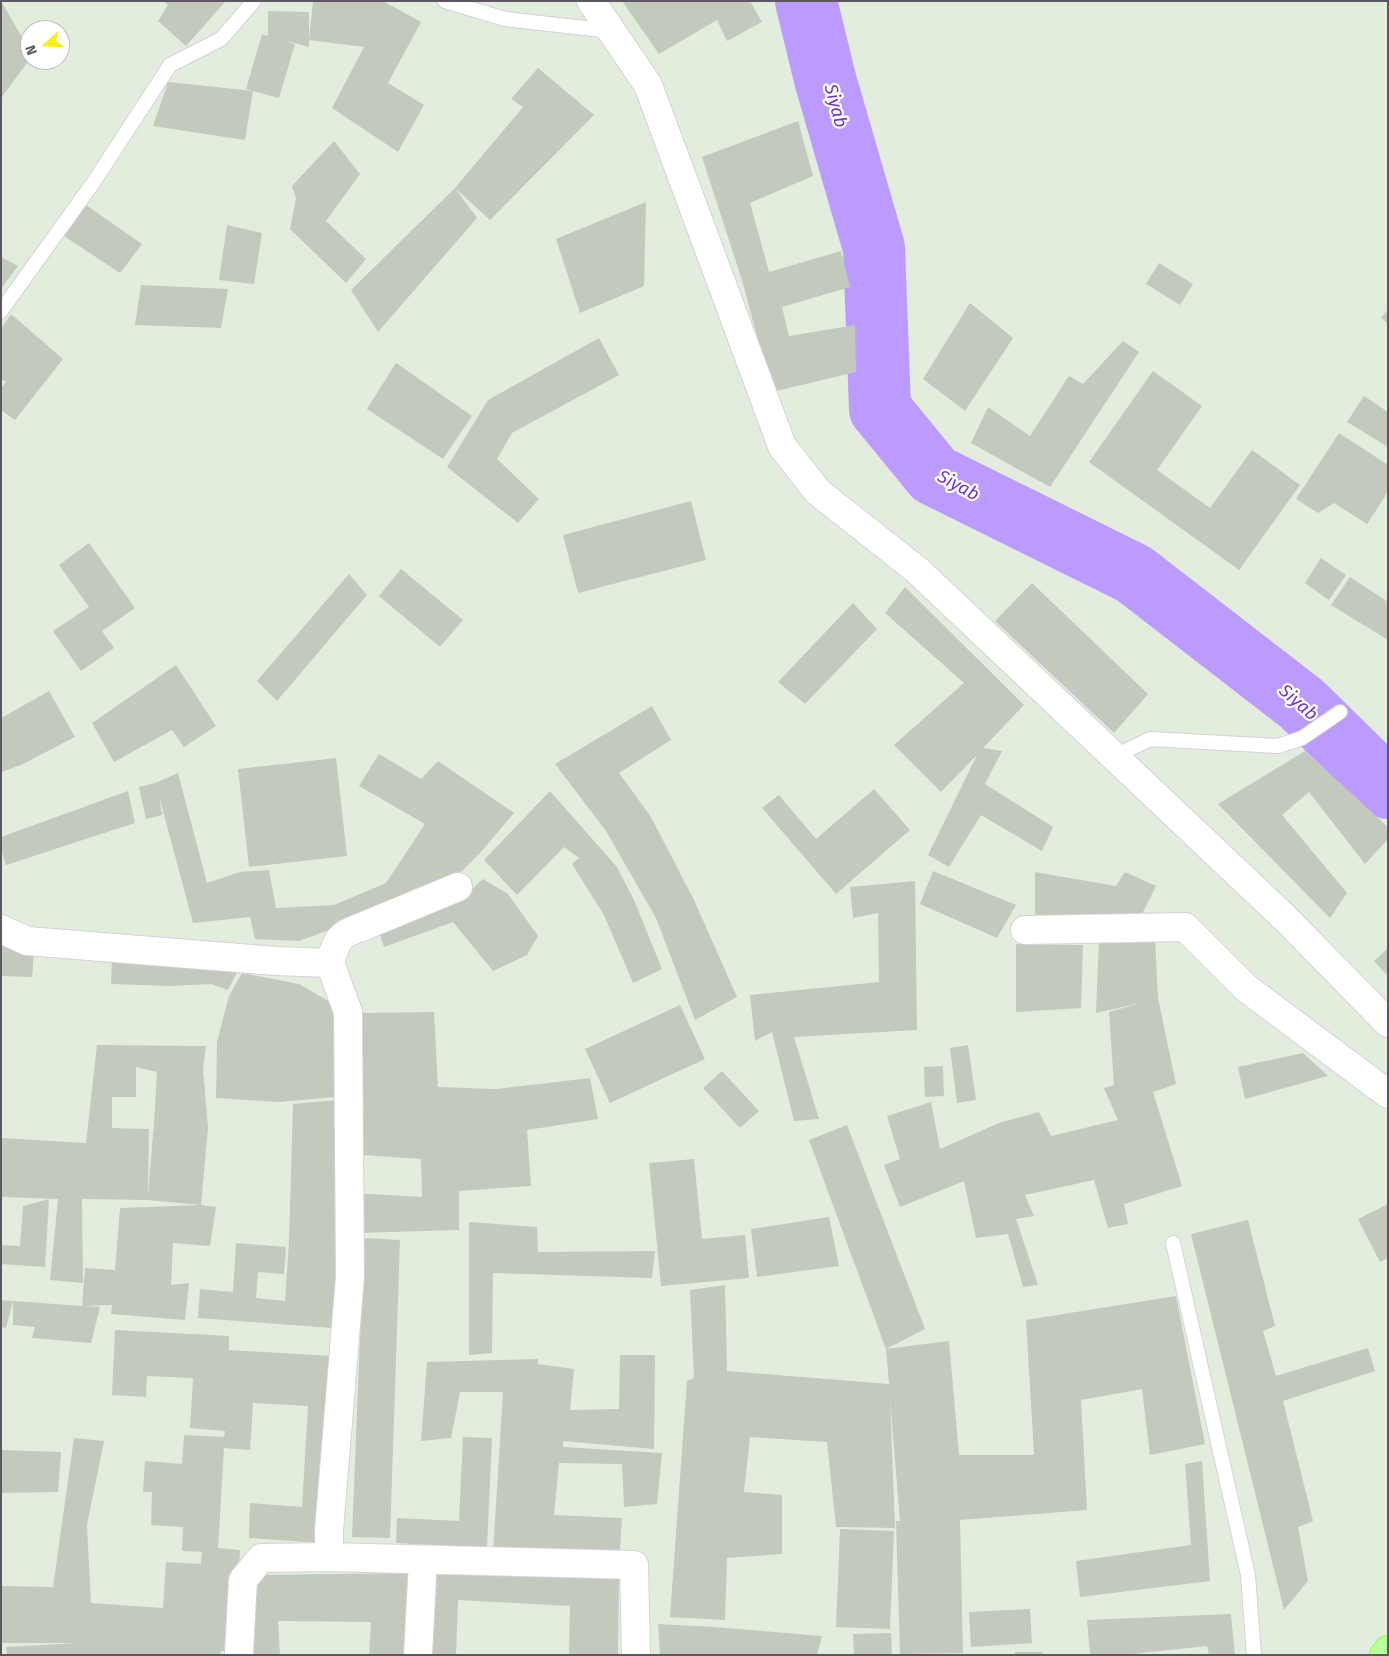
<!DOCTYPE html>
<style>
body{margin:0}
#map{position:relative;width:1389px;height:1656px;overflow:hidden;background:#e3edde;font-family:"Fira Sans",sans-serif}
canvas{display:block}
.frame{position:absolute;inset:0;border:2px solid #5c5761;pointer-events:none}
.north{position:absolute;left:20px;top:20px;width:50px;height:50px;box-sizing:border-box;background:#fff;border:1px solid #bebcc0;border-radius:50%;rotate:250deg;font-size:14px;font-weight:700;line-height:20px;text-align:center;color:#5c5761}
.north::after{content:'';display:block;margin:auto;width:18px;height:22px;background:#f9ef17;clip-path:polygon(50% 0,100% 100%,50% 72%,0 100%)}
</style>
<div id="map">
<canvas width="1389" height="1656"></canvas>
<div class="frame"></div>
<div class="north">N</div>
</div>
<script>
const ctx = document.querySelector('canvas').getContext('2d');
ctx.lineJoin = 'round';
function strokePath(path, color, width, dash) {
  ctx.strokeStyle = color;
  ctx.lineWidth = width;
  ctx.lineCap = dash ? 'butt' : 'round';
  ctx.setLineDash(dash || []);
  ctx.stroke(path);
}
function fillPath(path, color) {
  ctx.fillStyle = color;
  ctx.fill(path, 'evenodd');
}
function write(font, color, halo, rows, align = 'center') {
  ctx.font = font + ' "Fira Sans",sans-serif';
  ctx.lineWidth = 4.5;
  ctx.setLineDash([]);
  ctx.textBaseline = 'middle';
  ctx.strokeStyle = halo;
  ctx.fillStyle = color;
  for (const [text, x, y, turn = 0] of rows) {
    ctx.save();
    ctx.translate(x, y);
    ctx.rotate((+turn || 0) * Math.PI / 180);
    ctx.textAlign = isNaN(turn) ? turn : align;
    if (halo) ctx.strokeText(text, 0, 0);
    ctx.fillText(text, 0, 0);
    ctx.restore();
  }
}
strokePath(new Path2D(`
 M806 1 825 79 874 248 880 409 934 475 1134 574 1302 704 1388 788`), '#bb9bff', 62);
fillPath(new Path2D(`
 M1 1 30 51V59L1 98Z
 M163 1H226L186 46 158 21 168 5Z
 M313 1H383L421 22 388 83 424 105 398 152 332 108 364 47 309 40Z
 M622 1H750L762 22 727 41 717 20 659 54Z
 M268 11 309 12V47L284 40 295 44 279 98 253 91 245 140 153 126 168 82 253 91 246 89 262 34 268 36Z
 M538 68 594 115 490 220 455 188 477 218 378 332 351 290 455 188 523 107 511 99Z
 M798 121 813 176 750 203 769 272 841 251 850 287 782 307 789 336 855 325 856 372 772 392 742 280 702 157Z
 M334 141 360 174 326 221 366 259 346 283 290 229 296 198 292 186Z
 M646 202 644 286 580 313 556 239Z
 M86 205 142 244 120 273 64 236Z
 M227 225 262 233 254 284 219 280Z
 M1 257 18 266 1 289Z
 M1159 263 1193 284 1180 305 1146 284Z
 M141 285 228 289 221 328 135 325Z
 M970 303 1013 338 965 411 923 379Z
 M1388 309V323L1381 318Z
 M11 314 63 359 15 420 1 410V388L6 382 1 379V329Z
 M599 338 619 375 512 433 497 459 539 499 518 523 447 467 488 400Z
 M1123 341 1139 352 1050 487 971 443 988 407 1030 436 1069 376 1083 384Z
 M396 363 472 416 443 459 367 409Z
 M1153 371 1202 406 1157 470 1210 508 1252 450 1300 485 1239 570 1089 462Z
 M1364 396 1388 412V447L1347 422Z
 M1339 433 1388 465V492L1367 524 1334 503 1318 513 1296 499Z
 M691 501 706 560 578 593 563 535Z
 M89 543 135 608 102 631 114 648 81 671 53 631 89 607 59 565Z
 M1321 558 1346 575 1329 600 1305 583Z
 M401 569 463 620 440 647 379 596Z
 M349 574 367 595 277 701 257 681Z
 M1350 577 1388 602V640L1331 605Z
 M1032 583 1148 694 1114 733 995 621Z
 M905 587 1024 705 983 748 1002 751 985 784 1053 827 1042 851 981 815 949 867 928 855 977 755 941 792 894 745 964 683 885 613Z
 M853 603 877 629 805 704 778 682Z
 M176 665 216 726 184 747 172 730 114 762 92 723Z
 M49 691 75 737 21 765 1 772V718Z
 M652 706 671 740 619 773 651 817 694 900 737 997 695 1020 656 918 606 831 555 764Z
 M1305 751 1388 827V839L1365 864 1309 792 1282 815 1347 893 1330 918 1218 804Z
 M379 754 421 779 438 761 514 813 480 853 446 887 299 941 255 939 250 917 193 923 159 796 162 815 146 819 139 787 155 783 178 773 207 883 240 872 269 870 276 908 334 905 386 883 425 824 359 786Z
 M336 758 347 856 249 867 238 769Z
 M874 789 910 830 836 894 762 808 779 795 816 839Z
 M128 791 135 823 6 865 1 849V837Z
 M550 791 617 867 634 900 662 969 633 983 604 915 572 864 579 858 564 847 517 895 484 860Z
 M933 871 1016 905 997 938 920 904Z
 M1035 872 1116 886 1125 872 1156 886 1139 920 1035 917Z
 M483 879 508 894 538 936 527 955 493 971 453 922 384 947 376 923 451 898 458 902Z
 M915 881 917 1030 794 1037 819 1119 794 1121 772 1032 755 1041 750 995 879 982 878 913 853 918 850 887Z
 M1 938 34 951 32 977 1 976Z
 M1099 939H1155L1158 998 1176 1084 1153 1092 1182 1186 1124 1204 1128 1224 1108 1228 1094 1180 1025 1195 1034 1216 1016 1219 1038 1285 1023 1287 1008 1234 976 1238 964 1181 900 1207 884 1165 900 1159 887 1116 931 1102 940 1149 999 1123 1039 1112 1051 1136 1118 1120 1104 1088 1114 1085 1109 1012 1141 1003 1096 1013Z
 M1016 944 1083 945 1081 1008 1016 1012Z
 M1388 948V976L1374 961Z
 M112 956 239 968 228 990 211 984 171 986 111 984Z
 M242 973 299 984 339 1007 335 1097 279 1102 216 1098 217 1042 229 996Z
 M680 1005 705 1059 610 1103 585 1049Z
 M434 1012 438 1087 496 1089 590 1078 598 1119 527 1130 531 1186 459 1191V1230L358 1233 354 1193 422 1197 421 1159 347 1154 361 1013Z
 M97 1045 206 1046 203 1069 208 1128 201 1205 216 1207 210 1246 173 1243 171 1285 189 1283 185 1320 111 1314 112 1305 84 1306 100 1307 91 1343 32 1338 35 1327 13 1325V1301L82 1306 85 1268 115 1270 120 1208 201 1205 147 1200 82 1199 83 1283 50 1280 58 1199 1 1197V1138L86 1143ZM136 1067 157 1072 154 1123 148 1195 149 1129 112 1128V1097H136Z
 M968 1045 976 1100 957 1103 950 1048Z
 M1303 1053 1328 1076 1245 1099 1238 1067Z
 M943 1066 944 1096 925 1097 924 1067Z
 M722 1071 759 1111 740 1128 703 1088Z
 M338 1100V1246L332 1328 198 1318 200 1289 233 1292 236 1243 286 1247 284 1274 258 1272 256 1298 285 1301 289 1242 293 1104Z
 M847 1125 925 1329 886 1349 949 1341 959 1455H1034L1026 1320 1176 1296 1205 1444 1150 1455 1142 1389 1081 1400 1087 1510 960 1520 963 1653 900 1654 896 1521H900L890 1399 895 1528 836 1527 827 1442 750 1437 744 1492 782 1495V1554L727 1558 725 1620 670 1617 687 1381 694 1378 690 1290 725 1285 727 1371 889 1384 886 1349 809 1140Z
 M694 1159 702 1239 745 1235 749 1278 661 1286 649 1163Z
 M49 1199 45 1267 1 1264V1245L20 1246 23 1206Z
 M1388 1204V1258L1380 1262 1358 1219Z
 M829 1217 839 1266 757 1277 751 1229Z
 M1248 1220 1275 1326 1263 1331 1276 1376 1368 1348 1375 1371 1283 1401 1313 1521 1298 1527 1308 1581 1284 1610 1191 1234Z
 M469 1222 537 1227 538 1252 655 1251 652 1278 493 1273 492 1353 469 1355Z
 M364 1238 400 1240 390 1538 352 1537Z
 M1 1300 13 1301 6 1328 1 1327Z
 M115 1330 229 1336V1350L332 1356 322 1543 249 1538 250 1503 302 1507 308 1406 253 1403 250 1450 224 1448 218 1548 240 1550 234 1652 221 1651 220 1655H7L6 1647 76 1643H1V1586L53 1587 74 1438 104 1441 87 1525 91 1603 163 1608 166 1562 201 1564 202 1552 182 1551 183 1527 151 1525 152 1492H143L145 1461 182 1464 184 1435 224 1437 225 1431 190 1428 193 1378 147 1376 146 1397 112 1395Z
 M620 1355H655L654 1449 563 1441V1447L662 1453 657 1504 624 1507 622 1464 559 1463 554 1515 622 1518 620 1551 493 1553 503 1392H460L451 1438 421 1441 427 1362 538 1359V1364L574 1369 570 1410 619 1409Z
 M463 1437 492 1438 487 1548 396 1543 397 1518 459 1521Z
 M1 1450 61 1452 58 1492 1 1493Z
 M1202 1461 1210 1581 1080 1597 1076 1561 1191 1545 1185 1464Z
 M840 1529 894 1531 890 1629 836 1627Z
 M429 1570 619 1577 618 1655H569L570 1606 458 1600 456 1655H423Z
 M416 1573 408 1655H369L371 1622 278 1621 280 1655H253L256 1575Z
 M1030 1609 1032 1643 971 1647 969 1612Z
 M1231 1614 1235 1655H1209L1207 1646 1123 1655H1090L1087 1620Z
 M658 1624 714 1627 822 1636 817 1655H660Z
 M891 1633 892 1655H854L853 1634Z
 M1015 1652H1042L1043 1655H1015Z`), '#c3c9bd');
const service = new Path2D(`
 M445 1 505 19 611 31
 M1 311 93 183 170 65 221 39 254 1
 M1114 757 1150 739 1278 746 1302 738 1340 712
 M1173 1243 1248 1575 1254 1655`);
const minor = new Path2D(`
 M591 1 648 85 782 446 818 492 917 570 1285 918 1388 1023
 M1 929 27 941 276 961 330 963 348 1012 350 1277 329 1530V1557L634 1565 636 1655
 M1025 930 1185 927 1246 988 1388 1094
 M330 963C336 943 337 935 359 928L458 887
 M239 1652 243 1580 261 1558 329 1557
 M418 1655 423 1560`);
const primary = new Path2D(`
 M1384 1655 1388 1650`);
strokePath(service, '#d6d1da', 16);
strokePath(minor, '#d6d1da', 30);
strokePath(primary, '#8fff45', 30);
strokePath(service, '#fff', 14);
strokePath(minor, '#fff', 28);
strokePath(primary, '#bbffa0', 28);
write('italic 18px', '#6f34cd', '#fff', [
 ["Siyab",835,106,75],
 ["Siyab",958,486,28],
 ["Siyab",1298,703,41]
]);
</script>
